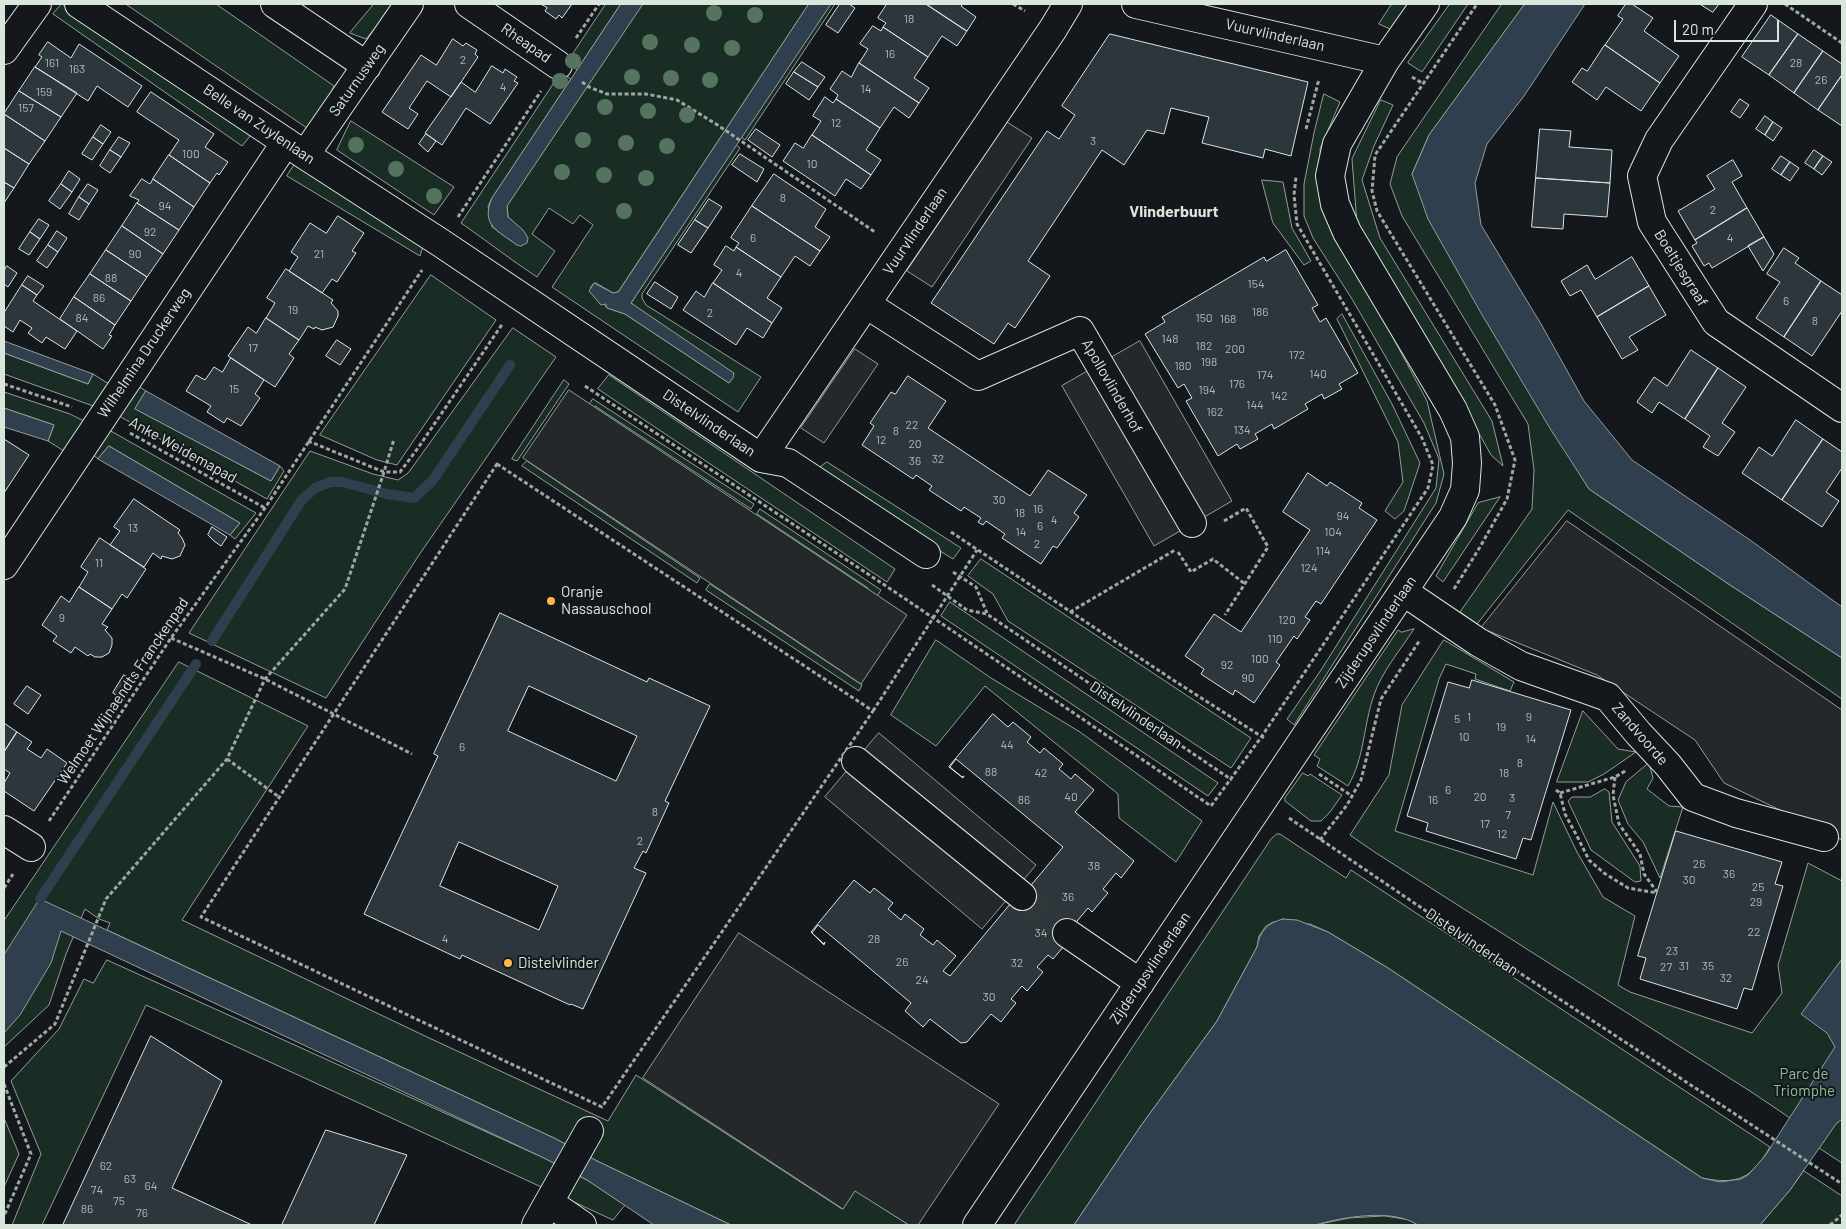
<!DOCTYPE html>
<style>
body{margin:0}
#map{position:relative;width:1846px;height:1229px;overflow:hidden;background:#14181c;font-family:Barlow,sans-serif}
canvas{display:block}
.frame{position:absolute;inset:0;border:5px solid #d8e6dc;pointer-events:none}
.scale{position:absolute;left:1674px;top:20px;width:105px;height:22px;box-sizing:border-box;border:2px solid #d8e6dc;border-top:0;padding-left:6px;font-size:15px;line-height:18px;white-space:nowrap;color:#d8e6dc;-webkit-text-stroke:4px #14181c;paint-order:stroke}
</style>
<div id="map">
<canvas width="1846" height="1229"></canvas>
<div class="frame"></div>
<div class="scale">20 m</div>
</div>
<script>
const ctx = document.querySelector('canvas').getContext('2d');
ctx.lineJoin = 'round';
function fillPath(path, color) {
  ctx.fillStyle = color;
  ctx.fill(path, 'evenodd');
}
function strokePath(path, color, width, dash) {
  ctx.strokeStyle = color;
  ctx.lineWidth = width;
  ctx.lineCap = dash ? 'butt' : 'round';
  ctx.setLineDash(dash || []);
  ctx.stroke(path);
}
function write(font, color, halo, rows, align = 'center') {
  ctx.font = font + ' Barlow,sans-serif';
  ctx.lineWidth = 4;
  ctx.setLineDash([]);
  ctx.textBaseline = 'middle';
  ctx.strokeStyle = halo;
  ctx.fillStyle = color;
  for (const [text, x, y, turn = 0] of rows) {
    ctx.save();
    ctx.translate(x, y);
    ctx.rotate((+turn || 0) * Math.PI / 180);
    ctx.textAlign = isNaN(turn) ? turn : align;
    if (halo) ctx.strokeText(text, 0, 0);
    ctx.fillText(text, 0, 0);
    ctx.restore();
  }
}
const green = new Path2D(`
 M62 4 251 135 242 146 53 14Z
 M126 4H216L334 86 329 99 309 129Z
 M374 4H395L366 39 350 33Z
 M606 4H621L577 70 567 63Z
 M643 4H809L618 292 613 293 596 283H594L590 288 607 308 625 314 729 383 731 381 631 303 736 145 740 148 642 294V298L646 305 761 377 738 412 552 287 593 225 580 215 573 224 549 208 532 234 555 251 537 277C511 260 487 241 461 223L561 72 571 79 492 198 488 206 492 227 517 245 519 227 508 217 507 206Z
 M831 4H835L745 140 741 137Z
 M1392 4H1409L1390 29 1379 24Z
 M1450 4H1468L1422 72 1408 63Z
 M1502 4H1525L1429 135 1412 174 1589 489 1730 585 1842 658V699L1568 510 1477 624 1460 612 1532 509 1534 470 1528 424 1402 216 1390 184 1397 157Z
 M1324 94 1340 102 1320 149 1323 192 1332 234 1390 332 1427 401 1444 474 1436 503 1294 725 1287 719 1321 670 1436 488 1439 459 1424 423 1352 299 1313 238 1304 216V184L1314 133Z
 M1381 100 1393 105 1374 146 1362 180 1380 238 1492 421 1503 466 1491 455 1441 365 1357 224 1352 159Z
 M351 121 454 187 434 215 337 150Z
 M297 161 424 243 420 256 287 176Z
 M1262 180 1283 182 1292 228 1311 261 1304 265 1273 223Z
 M431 275 496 320 397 465 377 460 320 435Z
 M1342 314 1392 404 1420 463 1404 511 1395 519 1385 511 1403 482 1398 442 1337 319Z
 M513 328 556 357 419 555 326 698 189 633 310 451 373 474 398 480 408 473Z
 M4 353 88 384 93 374 112 386 96 407 4 374Z
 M609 375 895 569 887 582 598 389Z
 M564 380 569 384 517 461 512 459Z
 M136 385 146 391 136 409 271 481 280 466 284 471 267 499 119 416Z
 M4 392 70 414 86 422 67 453 48 441 54 425 4 408Z
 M593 399 754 504 751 509 595 406 579 428 575 426Z
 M109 430 256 513 235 539 230 535 240 523 109 446 98 459 91 453Z
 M527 461 700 578 697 583 522 466Z
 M827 462 961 548 953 559 814 472Z
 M1500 497 1443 582 1436 576 1478 503Z
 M760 509 881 590 864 617 854 610 868 588 757 514Z
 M981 559 1251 738 1231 768 1008 621 993 594 968 576Z
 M710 584 862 685 859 691 706 590Z
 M950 602 1218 783 1208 796 941 616Z
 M1414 629C1401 649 1381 673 1374 695 1363 726 1365 757 1348 786L1317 766 1320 759 1314 755 1398 630 1401 632Z
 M936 640 991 678 1080 732 1202 821 1176 862 1119 818 1118 794 985 686 936 746 891 715Z
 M1444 640 1514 682 1510 691 1475 679 1476 674 1446 664 1439 679 1395 831 1533 875 1553 802 1577 852 1603 897 1635 916 1618 985 1630 992 1752 1033 1782 993 1778 965 1808 863 1842 881V1163L1819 1148 1824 1141 1753 1093 1376 853 1350 835 1389 775 1402 705Z
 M179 662 308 726 182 920 427 1037 608 1121 636 1075 842 1209 855 1190 909 1225H731L597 1161 554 1138 107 930 110 923 99 919 85 909 66 954 49 1005 4 1047V921Z
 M1583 711 1618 749 1636 752 1604 774 1588 782H1557Z
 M1649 763 1653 778 1647 789 1669 806 1683 807 1660 878 1643 842 1628 824 1618 800 1626 782Z
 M1303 773 1308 776 1310 774 1342 795 1330 812 1321 821H1311L1285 801V798Z
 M1605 789 1609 792 1612 822 1640 866 1641 881 1635 882 1591 850 1568 801 1572 797H1590Z
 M1277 834H1280L1346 878 1351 870 1770 1147C1751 1179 1738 1185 1702 1178L1388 968 1328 932 1310 924 1273 922 1266 926 1259 936 1257 947 1217 1021 1140 1127 1074 1225H1014L1271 839Z
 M107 960 544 1158 587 1180 625 1205 613 1220 146 1005 42 1225H12L41 1154 11 1081 59 1029 84 979 93 983Z
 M4 1118 19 1154 4 1187Z
 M1804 1171 1842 1196V1225H1760L1790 1190Z
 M1385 1216 1410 1220 1418 1225H1315L1349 1218Z`);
fillPath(green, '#1a2d24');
strokePath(green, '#939e99', 1);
const parking = new Path2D(`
 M1007 122 1032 138 932 287 907 271Z
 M1140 341 1232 501 1154 546 1062 386Z
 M855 349 878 364 824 443 801 428Z
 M569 390 907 615 861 684 523 458Z
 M1567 521 1842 710V840L1724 783 1695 740 1597 675 1481 628Z
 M879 733 1036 865 982 929 825 797Z
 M739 933 999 1104 918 1225H909L855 1191 843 1209 643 1078Z`);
fillPath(parking, '#24282b');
strokePath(parking, '#939e99', 1);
const water = new Path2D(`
 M621 4H643L507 206 508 217 523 230 528 238 527 243 521 246 517 245C498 231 480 225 492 198Z
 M809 4H831L631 303 734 373 733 378 729 383 625 314 607 308 606 304 601 305 589 291 594 283 613 293 618 292Z
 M1525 4H1585L1524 96 1487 144 1475 183 1481 225 1541 324 1584 401 1632 460 1750 540 1842 607V658L1730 585 1589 489 1551 430 1481 313 1428 219 1412 174 1429 135Z
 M4 341 93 374 88 384 4 353Z
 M146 391 280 466 271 481 135 409Z
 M4 408 54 425 48 441 4 427Z
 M109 446 240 523 230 535 98 459Z
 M40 899 554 1138 597 1161 731 1225H654L587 1180 544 1158 61 931 51 963 20 1015 4 1033V955Z
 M1283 919 1297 920 1328 932 1388 968 1702 1178 1720 1182 1741 1179 1748 1175 1765 1156 1835 1047 1827 1033 1801 1014 1842 959V1119L1836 1124 1790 1190 1760 1225H1418C1392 1208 1344 1217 1315 1225H1074L1140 1127 1217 1021 1257 947C1260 931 1267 923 1283 919Z`);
fillPath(water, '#2f3f4d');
strokePath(water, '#939e99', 1);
strokePath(new Path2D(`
 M212 641 301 501 315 488 330 482H342L387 494 414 498 433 480 510 365
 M40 899 196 664`), '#2f3f4d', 10);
const building = new Path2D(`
 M541 4H572L562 18 559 15 556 19 545 11 547 8Z
 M840 4H849L855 8 838 33 826 25Z
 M887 4H926L967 31 957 46 942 36 928 57 883 27 886 23 878 18Z
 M926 4H963L961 6 976 17 967 31Z
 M1626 4H1632L1653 18 1644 31 1679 56 1660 83 1605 45 1623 19 1618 16Z
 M1700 4H1719L1713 12Z
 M1771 15 1798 34 1769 75 1742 57Z
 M873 26 881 31 883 27 928 57 914 78 929 88 919 103 859 63 868 49 860 44Z
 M1110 34 1308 82 1291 156 1265 149 1263 158 1202 143 1209 117 1171 108 1164 134 1147 130 1124 165 1102 150 1028 261 1050 276 1015 328 1008 323 994 344 931 303 1047 131 1059 139 1075 115 1062 106Z
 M1798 34 1823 51 1794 93 1769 75Z
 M453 39 463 46 466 43 477 50 475 54 478 57 451 97 427 81 409 108 418 114 408 129 382 112 421 55 436 65Z
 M48 42 71 58 79 44 142 86 128 107 97 86 88 101 35 67 42 57 39 55Z
 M1605 45 1660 83 1641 111 1606 87 1597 100 1572 82 1582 68 1587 71Z
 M1823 51 1842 64V75L1818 110 1794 93Z
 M802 62 825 77 818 87 794 72Z
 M859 63 919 103 909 118 894 107 880 128 836 99 838 95 830 89 842 71 851 77Z
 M492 66 503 73 505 69 517 77 514 81 518 83 490 124 466 108 442 145 425 133 461 82 475 92Z
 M35 67 77 93 61 117 19 91Z
 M794 72 818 87 809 100 786 84Z
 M1842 75V126L1818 110Z
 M19 91 61 117 45 141 4 114Z
 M151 92 214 134 205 147 228 162 219 175 217 173 210 183 169 155 179 140 137 112Z
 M825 97 833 103 836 99 880 128 866 150 881 160 871 175 812 135 821 121 813 116Z
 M1740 99 1749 105 1740 118 1731 112Z
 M4 114 45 141 29 164 4 148Z
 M1765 116 1773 122 1765 135 1756 129Z
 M1773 122 1782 128 1773 141 1765 135Z
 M101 125 111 132 103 144 93 137Z
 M756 129 780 145 772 157 748 140Z
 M1540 129 1571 131 1569 147 1612 150 1610 183 1536 178Z
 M426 134 436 141 428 152 419 144Z
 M812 135 871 175 861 189 846 179 835 196 783 161 795 143 803 148Z
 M93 137 103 144 92 160 82 154Z
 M119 137 130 143 121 157 110 150Z
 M4 148 29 164 14 188 4 182Z
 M110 150 121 157 110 173 100 166Z
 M1814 150 1823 156 1814 169 1805 163Z
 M740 154 764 169 757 182 732 165Z
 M169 155 210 183 194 207 153 179Z
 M1781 156 1790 162 1781 175 1772 169Z
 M1823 156 1832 162 1822 175 1814 169Z
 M1733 160 1742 176 1732 182 1747 208 1695 240 1678 211 1715 189 1707 176Z
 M1790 162 1799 168 1790 181 1781 175Z
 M69 171 80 179 72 192 61 184Z
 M774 174 826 209 815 227 830 237 820 251 752 206Z
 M1536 178 1610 183 1607 217 1564 214 1563 229 1532 227Z
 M142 179 150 184 153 179 194 207 179 230 137 203 139 200 130 196Z
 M4 182 14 188 4 203Z
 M61 184 72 192 60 209 49 201Z
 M88 184 98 190 89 204 79 197Z
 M79 197 89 204 79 220 69 214Z
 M709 199 722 207 708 228 695 220Z
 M137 203 179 230 163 254 122 226Z
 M752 206 820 251 810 266 795 256 781 277 736 247 739 243 731 238Z
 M1747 208 1764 237 1712 268 1709 263 1704 266 1692 246 1697 243 1695 240Z
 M338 216 364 233 352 251 356 253 337 282 332 279 322 293 289 271 298 257 291 252 310 223 326 233Z
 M39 219 49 225 40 239 30 232Z
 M695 220 708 228 691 253 678 245Z
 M122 226 163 254 147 277 106 250Z
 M57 231 67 238 58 252 48 245Z
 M30 232 40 239 29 255 19 249Z
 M1764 237 1774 254 1763 271 1748 246Z
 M48 245 58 252 47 268 37 261Z
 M726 246 734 251 736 247 781 277 767 298 782 308 772 323 713 283 722 270 714 265Z
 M1784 248 1799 258 1795 263 1821 281 1784 337 1756 318 1780 282 1767 274Z
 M106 250 147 277 131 301 90 274Z
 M1286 250 1318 305 1312 308 1320 322 1326 318 1358 373 1339 384 1342 389 1324 399 1322 394 1305 404 1308 409 1274 429 1272 424 1255 434 1258 439 1240 449 1237 444 1218 456 1186 401 1192 398 1184 384 1178 388 1145 334 1165 322 1162 317 1264 257 1266 261Z
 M1632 257 1649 286 1597 317 1581 290 1570 296 1561 281 1587 265 1595 279Z
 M7 266 17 273 8 287 4 284V271Z
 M286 269 333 300 331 303 338 311V316L333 327 322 330 315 327 314 329 308 326 299 340 266 318 275 303 267 298Z
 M90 274 131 301 115 325 74 297Z
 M28 276 44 286 37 295 22 285Z
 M1821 281 1842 295V311L1812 356 1784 337Z
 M655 282 678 297 671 309 647 294Z
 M713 283 772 323 763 338 747 328 736 345 683 310 696 291 704 297Z
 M22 285 37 295 33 301 77 331 65 349 46 337 42 343 28 333 32 328 20 320 13 332 4 326V313Z
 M1649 286 1666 315 1629 337 1638 350 1622 359 1597 317Z
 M74 297 115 325 109 335 112 336 103 349 60 319Z
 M266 318 299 340 289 354 294 358 275 387 228 356 248 327 256 333Z
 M337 340 351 349 340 365 326 356Z
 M1691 350 1718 368 1685 419 1659 402 1652 413 1637 402 1654 377 1667 386Z
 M231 358 264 380 255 394 260 398 241 426 227 418 224 423 207 412 211 406 186 391 196 375 205 380 214 367 222 372Z
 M1718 368 1746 387 1722 423 1735 432 1718 456 1703 447 1710 436 1685 419Z
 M908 376 946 401 928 428 1030 496 1048 470 1087 495 1074 513 1079 517 1057 548 1053 546 1041 564 1002 538 1005 534 986 521 983 525 978 522 981 518 964 507 961 511 929 490 932 486 916 475 913 479 862 445 874 426 870 423 891 392 895 394Z
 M1796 420 1823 439 1782 500 1742 473 1759 447 1772 456Z
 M4 439 29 455 4 493Z
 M1823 439 1842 452V468L1826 492 1839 501 1822 527 1782 500Z
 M1308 473 1327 486 1330 482 1362 503 1359 508 1377 520 1321 604 1316 601 1305 617 1310 620 1297 639 1294 636 1276 662 1280 665 1254 703 1235 690 1233 695 1201 674 1204 669 1185 656 1214 614 1241 632 1310 530 1283 512Z
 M134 499 180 530 178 533 182 538 185 545 180 556 172 559 162 556 161 559 153 553 144 567 110 545 120 531 114 527Z
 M212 527 227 537 221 546 214 541 208 535Z
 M100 538 146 569 127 598 122 594 112 609 79 587 88 572 81 567Z
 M79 587 112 609 102 624 108 627 105 630 112 638V645L109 653 102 657H95L90 654 88 656 75 647 71 653 53 641 57 636 42 625 61 596 69 602Z
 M500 613 647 682 649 678 710 706 665 801 669 803 646 853 643 851 634 868 646 873 583 1009 571 1004 570 1005 462 955 460 959 364 914 438 756 434 754ZM529 686 637 736 616 781 508 731ZM459 842 558 886 539 930 440 886Z
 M124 675 136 681 124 700 113 693Z
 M1472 680 1571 710 1531 840 1523 838 1516 859 1426 831 1428 823 1407 816 1448 682 1469 688Z
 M27 686 41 695 28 714 14 704Z
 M993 714 1008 727 1013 722 1031 737 1027 742 1040 753 1044 748 1063 764 1059 769 1071 779 1075 774 1094 790 1075 812 1134 861 1121 878 1116 873 1103 889 1108 893 1092 912 1088 908 1067 933 1069 940 1053 959 1048 955 1037 967 1043 972 1027 991 1022 986 1011 999 1016 1003 1001 1022 991 1014 967 1042 961 1043 930 1019 923 1027 905 1011 911 1003 818 925 812 933 824 944 825 942 824 945 811 932 854 880 870 893 874 888 893 903 888 909 901 920 905 914 924 929 920 935 933 945 937 940 956 956 943 971 950 976 1016 897 1022 896 1063 847 956 759 950 767 962 777 964 776 963 778 949 767Z
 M4 723 17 732 4 752Z
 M17 732 32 742 27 749 41 758 47 749 67 763 34 811 4 791V783L10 773 4 769V752Z
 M1676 831 1782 862 1775 884 1783 886 1752 990 1744 988 1737 1009 1640 979 1646 958 1638 956Z
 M151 1036 222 1081 172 1188 252 1225H63Z
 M326 1130 407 1155 374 1225H282Z`);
fillPath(building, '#2c363c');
strokePath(building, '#d8e6dc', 1);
strokePath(new Path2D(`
 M1022 896 1067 933`), '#313739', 28, [28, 14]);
const minor = new Path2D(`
 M79 4 305 155 441 243 761 458 788 463 926 554
 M275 4 367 66
 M469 4 558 65
 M1136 4 1385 61
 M1753 4 1659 140 1642 176 1652 222 1716 322 1842 408
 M4 50 37 4
 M305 155 409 4
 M866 304 978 376 1080 331 1192 523
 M761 458 1053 29 1068 4
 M4 565 286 142
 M1404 592 1478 642 1521 666 1608 697 1638 733 1668 765 1693 797 1736 813 1824 837
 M856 761 1022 896
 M4 830 31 847
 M1067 933 1140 983
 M550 1203 582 1225
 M536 1225 589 1131
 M977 1225 1453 517 1465 490 1467 463 1465 437 1453 410 1347 232 1335 204 1330 176 1337 144 1385 61 1425 4`);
strokePath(minor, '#d8e6dc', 30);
strokePath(new Path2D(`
 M1013 4 1025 11
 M1785 4 1842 43
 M576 38 599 4
 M1412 77 1422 83
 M582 82 589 87 607 94H646L677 100 716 124 875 232
 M1306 129 1319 79
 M458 217 541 91
 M4 384 72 407
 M585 386 898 594 1211 806 1262 736 1428 488 1433 465 1422 438 1297 224 1294 195 1296 177
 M130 433 265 508
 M308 441 384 472H400L418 448 503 323
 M497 464 873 711 602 1107 201 917Z
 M1224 521 1246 508 1268 547 1225 615
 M951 532 1170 678 1264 738
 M1178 552 1191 572 1213 559 1245 584
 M953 572 976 587 987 613
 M932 585 967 610 987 614 1232 780
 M1454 589 1480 547 1507 499 1515 460 1495 405 1377 211 1372 191 1375 155 1477 4
 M1070 612 1175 550
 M171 638 265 679 412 754
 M873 711 977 550
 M227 759 279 797
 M1319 774 1352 796
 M1615 777 1613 795 1619 824 1640 854 1644 874 1657 892
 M1556 790 1560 793 1565 814 1578 838 1589 860 1604 873 1628 888 1657 893
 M1560 793 1615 777 1627 770
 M1289 818 1454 930 1842 1184
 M49 821 171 638 265 508 422 270
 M1320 840 1347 805 1361 780 1381 699 1420 640
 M4 888 13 874
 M4 1067 55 1024 106 899 227 759 265 679 345 589 384 472 394 439
 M4 1084 31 1154 4 1216
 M1830 1225 1842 1215`), '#9da8a2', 3, [4, 2.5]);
strokePath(minor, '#14181c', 28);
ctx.fillStyle = '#55745f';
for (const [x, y] of [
 [714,13],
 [755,15],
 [650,42],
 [692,45],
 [732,48],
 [573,61],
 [632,77],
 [671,78],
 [710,80],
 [560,81],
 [605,107],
 [648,111],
 [687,115],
 [583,140],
 [626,143],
 [356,145],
 [667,146],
 [396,169],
 [562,172],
 [604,175],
 [646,178],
 [434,196],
 [624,211]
]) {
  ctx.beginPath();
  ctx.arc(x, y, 8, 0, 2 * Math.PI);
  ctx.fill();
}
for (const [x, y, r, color] of [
 [551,601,5,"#ffb74d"],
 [508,963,5,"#ffb74d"]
]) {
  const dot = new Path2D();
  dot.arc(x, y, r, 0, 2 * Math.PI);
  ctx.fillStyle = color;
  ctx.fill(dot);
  strokePath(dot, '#14181c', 2);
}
write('12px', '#adbab4', null, [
 ["18",909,19],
 ["16",890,54],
 ["2",463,60],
 ["161",52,63],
 ["28",1796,63],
 ["163",77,69],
 ["26",1821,80],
 ["4",503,87],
 ["14",866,89],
 ["159",44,92],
 ["157",26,108],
 ["12",836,123],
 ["3",1093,141],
 ["100",191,154],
 ["10",812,164],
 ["8",783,198],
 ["94",165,206],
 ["2",1713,210],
 ["92",150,232],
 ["6",753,238],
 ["4",1730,238],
 ["90",135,254],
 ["21",319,254],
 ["4",739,273],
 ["88",111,278],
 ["154",1256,284],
 ["86",99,298],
 ["6",1786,301],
 ["19",293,310],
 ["186",1260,312],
 ["2",710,313],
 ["84",82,318],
 ["150",1204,318],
 ["168",1228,319],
 ["8",1815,321],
 ["148",1170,339],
 ["182",1204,346],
 ["17",253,348],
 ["200",1235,349],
 ["172",1297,355],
 ["198",1209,362],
 ["180",1183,366],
 ["140",1318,374],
 ["174",1265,375],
 ["176",1237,384],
 ["15",234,389],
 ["194",1207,390],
 ["142",1279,396],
 ["144",1255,405],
 ["162",1215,412],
 ["22",912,425],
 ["134",1242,430],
 ["8",896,431],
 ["12",881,440],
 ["20",915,444],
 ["32",938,459],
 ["36",915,461],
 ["30",999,500],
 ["16",1038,509],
 ["18",1020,513],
 ["94",1343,516],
 ["4",1054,520],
 ["6",1040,526],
 ["13",133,528],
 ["14",1021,532],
 ["104",1333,532],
 ["2",1037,544],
 ["114",1323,551],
 ["11",99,563],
 ["124",1309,568],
 ["9",62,618],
 ["120",1287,620],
 ["110",1275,639],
 ["100",1260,659],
 ["92",1227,665],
 ["90",1248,678],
 ["1",1469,717],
 ["9",1529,717],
 ["5",1457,719],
 ["19",1501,727],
 ["10",1464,737],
 ["14",1531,739],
 ["44",1007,745],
 ["6",462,747],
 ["8",1520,763],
 ["88",991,772],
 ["42",1041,773],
 ["18",1504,773],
 ["6",1448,790],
 ["40",1071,797],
 ["20",1480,797],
 ["3",1512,798],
 ["86",1024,800],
 ["16",1433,800],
 ["8",655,812],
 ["7",1508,815],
 ["17",1485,824],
 ["12",1502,834],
 ["2",640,841],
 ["26",1699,864],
 ["38",1094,866],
 ["36",1729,874],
 ["30",1689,880],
 ["25",1758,887],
 ["36",1068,897],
 ["29",1756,902],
 ["22",1754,932],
 ["34",1041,933],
 ["4",445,939],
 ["28",874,939],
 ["23",1672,951],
 ["26",902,962],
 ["32",1017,963],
 ["31",1684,966],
 ["35",1708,966],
 ["27",1666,967],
 ["32",1726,978],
 ["24",922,980],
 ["30",989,997],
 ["62",106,1166],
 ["63",130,1179],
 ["64",151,1186],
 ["74",97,1190],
 ["75",119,1201],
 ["86",87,1209],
 ["76",142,1213]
]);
write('15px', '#d8e6dc', '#14181c', [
 ["Vuurvlinderlaan",1275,35,13],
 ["Rheapad",526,43,35],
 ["Saturnusweg",357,80,-55],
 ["Belle van Zuylenlaan",259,124,34],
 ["Vuurvlinderlaan",915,231,-56],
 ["Boeltjesgraaf",1681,268,58],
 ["Wilhelmina Druckerweg",144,353,-56],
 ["Apollovlinderhof",1112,386,60],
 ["Distelvlinderlaan",709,423,34],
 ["Anke Weidemapad",183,450,29],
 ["Zijderupsvlinderlaan",1376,632,-56],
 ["Welmoet Wijnaendts Franckenpad",123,691,-56],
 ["Distelvlinderlaan",1136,715,34],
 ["Zandvoorde",1640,734,49],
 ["Distelvlinderlaan",1472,942,34],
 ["Zijderupsvlinderlaan",1150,968,-56]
]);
write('15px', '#d8e6dc', '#14181c', [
 ["Oranje",561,592],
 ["Nassauschool",561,609],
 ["Distelvlinder",518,963]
], 'left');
write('15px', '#8ac095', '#14181c', [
 ["Parc de",1804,1074],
 ["Triomphe",1804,1091]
]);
write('bold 16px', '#d8e6dc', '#14181c', [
 ["Vlinderbuurt",1174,212]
]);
</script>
